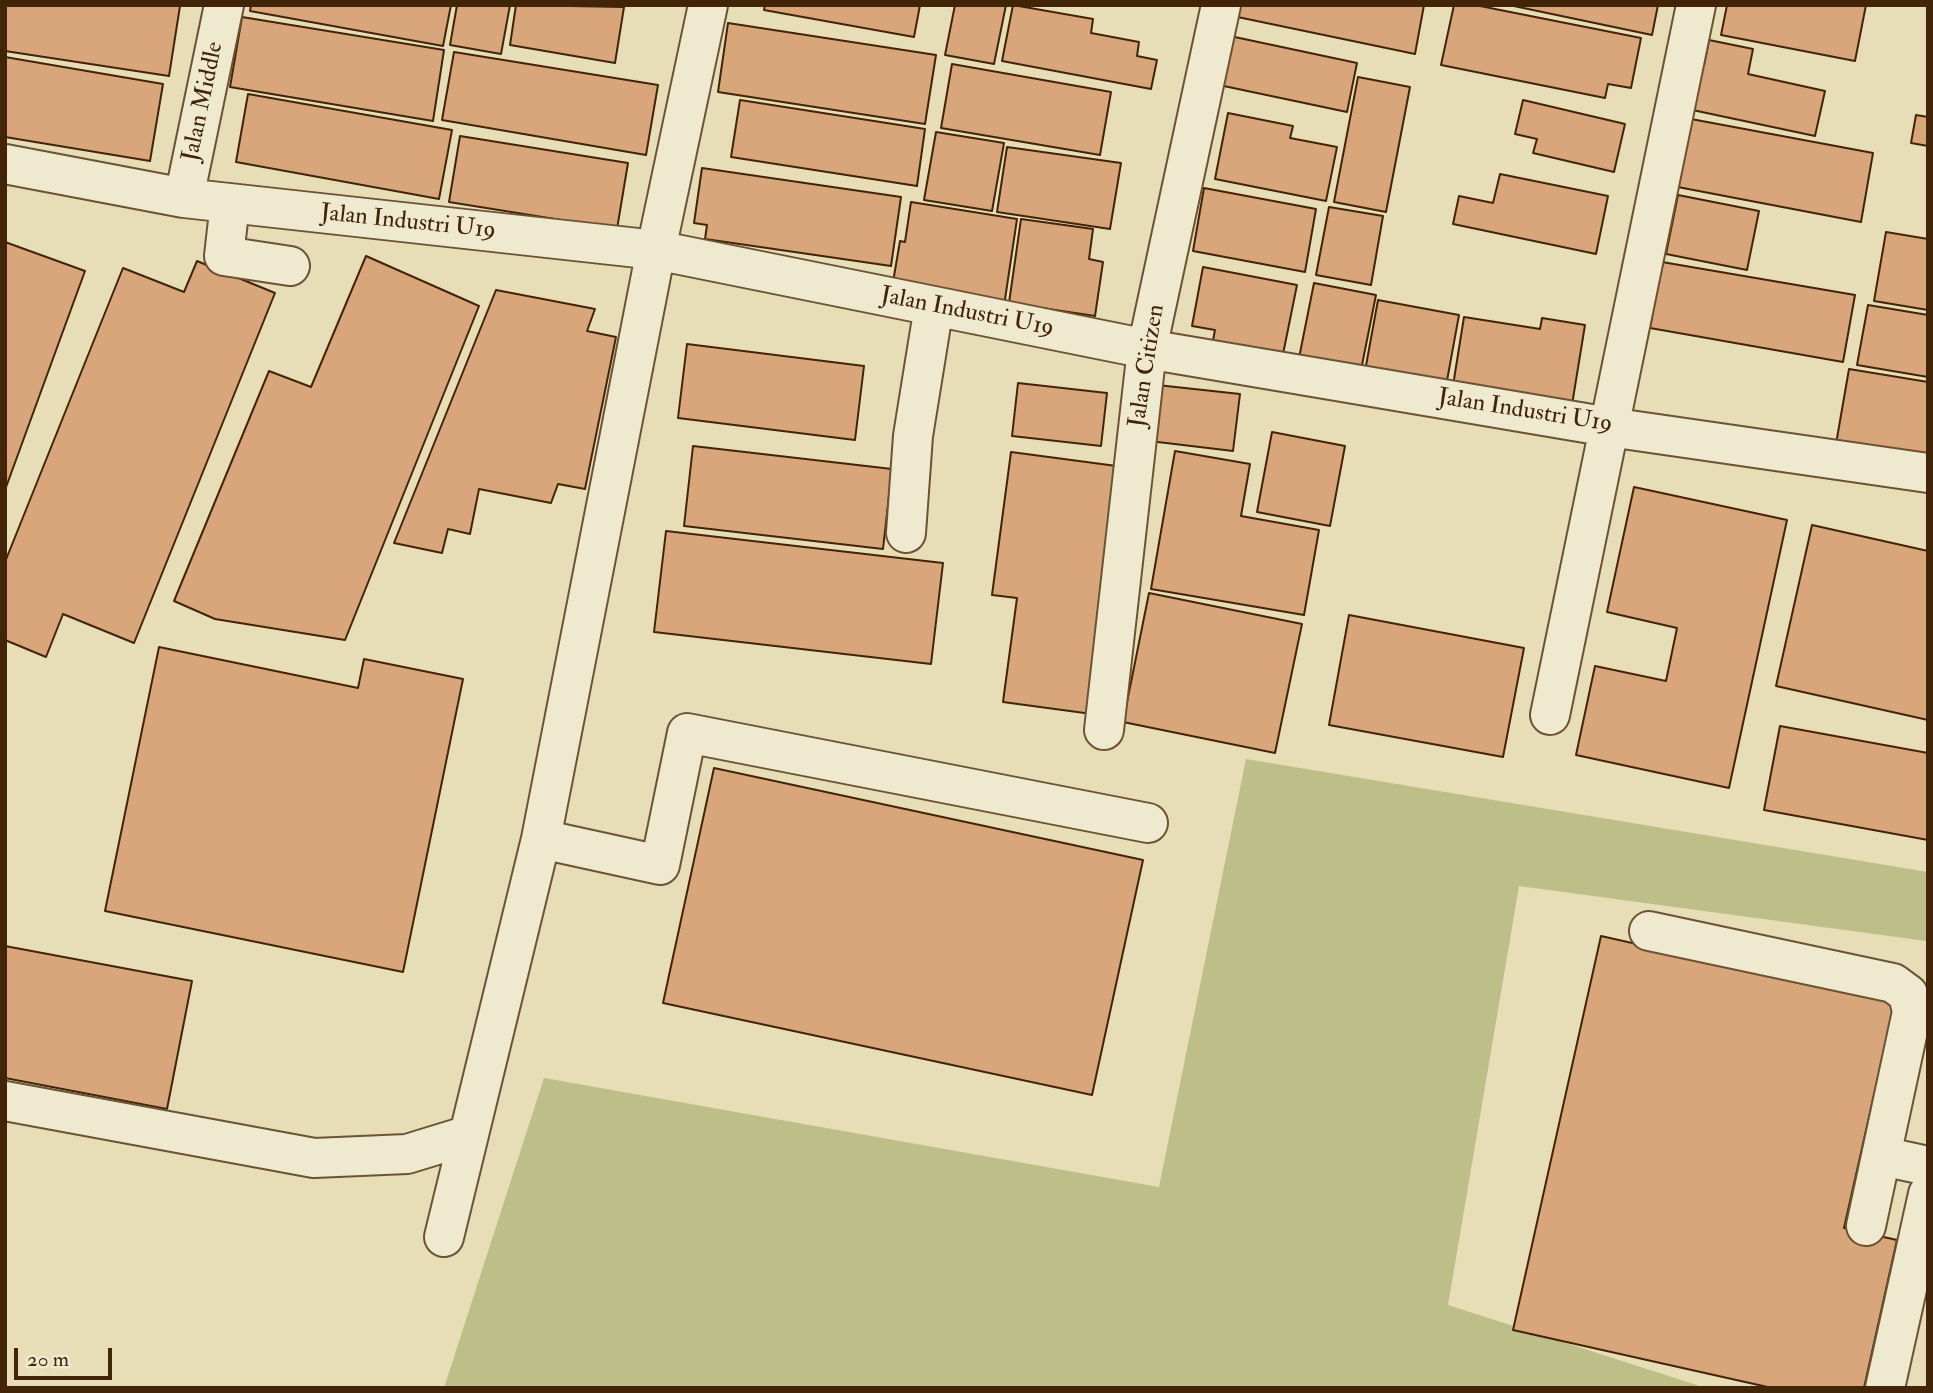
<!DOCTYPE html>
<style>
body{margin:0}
#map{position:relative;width:1933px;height:1393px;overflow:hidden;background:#e7ddb7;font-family:"IM FELL Double Pica",serif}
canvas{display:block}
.frame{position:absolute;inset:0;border:7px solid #422509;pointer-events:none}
.scale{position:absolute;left:14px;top:1348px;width:98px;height:32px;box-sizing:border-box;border:4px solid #422509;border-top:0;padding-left:9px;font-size:21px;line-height:24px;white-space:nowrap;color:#422509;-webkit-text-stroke:5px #efe9d0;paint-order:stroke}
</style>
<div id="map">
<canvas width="1933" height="1393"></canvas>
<div class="frame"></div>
<div class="scale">20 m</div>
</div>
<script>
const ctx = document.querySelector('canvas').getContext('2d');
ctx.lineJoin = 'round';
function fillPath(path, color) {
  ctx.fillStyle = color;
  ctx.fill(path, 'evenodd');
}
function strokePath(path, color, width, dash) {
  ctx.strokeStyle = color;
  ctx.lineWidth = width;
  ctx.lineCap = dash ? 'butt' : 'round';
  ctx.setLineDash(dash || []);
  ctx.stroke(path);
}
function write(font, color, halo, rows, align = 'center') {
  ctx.font = font + ' "IM FELL Double Pica",serif';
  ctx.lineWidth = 5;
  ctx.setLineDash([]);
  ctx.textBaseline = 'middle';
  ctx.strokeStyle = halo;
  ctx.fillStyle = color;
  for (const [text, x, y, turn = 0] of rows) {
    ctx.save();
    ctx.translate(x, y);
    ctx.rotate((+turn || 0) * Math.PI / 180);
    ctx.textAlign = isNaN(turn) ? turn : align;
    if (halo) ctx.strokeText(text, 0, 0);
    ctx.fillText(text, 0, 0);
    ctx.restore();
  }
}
fillPath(new Path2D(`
 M1246 759 1928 872 1926 941 1519 886 1448 1305 1706 1388H444L544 1078 1159 1187Z`), '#bebe89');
const building = new Path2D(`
 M5 5 180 6 169 76 5 51Z
 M251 5H451L443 46 250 11Z
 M457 5H510L501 54 450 45Z
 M516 5 624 7 615 63 510 45Z
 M765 5H920L914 37 764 10Z
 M955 5H1006L994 64 945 55Z
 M1013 5 1093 19 1091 33 1139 42 1137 56 1157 60 1151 89 1002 61Z
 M1230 5H1424L1415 54 1228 15Z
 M1454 5H1475L1641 38 1631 88 1608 84 1605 98 1441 65Z
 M1509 5H1658L1652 35Z
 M1727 5H1866L1855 61 1721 35Z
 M242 17 444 50 433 121 230 87Z
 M728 23 936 55 925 124 718 92Z
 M1230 36 1357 63 1347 112 1219 85Z
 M1709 40 1753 49 1748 74 1825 91 1815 136 1683 108 1693 63 1704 65Z
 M454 52 658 85 646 155 442 120Z
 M5 57 163 84 150 161 5 137Z
 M952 64 1111 92 1100 155 941 128Z
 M1358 77 1410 87 1386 212 1334 202Z
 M248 94 452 130 439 199 236 162Z
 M740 100 925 129 917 186 731 157Z
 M1523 100 1625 124 1614 172 1533 153 1537 139 1515 134Z
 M1228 113 1293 126 1290 138 1337 147 1326 201 1215 179Z
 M1916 115 1928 117V146L1911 143Z
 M1675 116 1873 153 1861 222 1662 184Z
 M936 132 1004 143 992 211 924 200Z
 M460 136 628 163 617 229 449 202Z
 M1007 147 1121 163 1110 229 997 212Z
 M702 168 901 197 891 266 705 239 707 225 694 223Z
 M1500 174 1608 196 1596 254 1453 224 1459 196 1493 203Z
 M1204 188 1316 209 1305 272 1193 251Z
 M1678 195 1759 211 1747 270 1666 254Z
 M911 202 1017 219 1004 306 892 288 900 241 905 242Z
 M1329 207 1383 216 1371 285 1316 275Z
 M1021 219 1093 229 1089 259 1103 262 1095 316 1009 303Z
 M1886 232 1928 239V310L1874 301Z
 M5 242 85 271 5 490Z
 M366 256 479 306 345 640 215 619 174 601 269 371 311 387Z
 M197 261 275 293 134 643 63 614 46 657 5 640V562L123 268 184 292Z
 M1662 262 1855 295 1843 362 1650 328Z
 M1203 267 1297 285 1280 369 1210 356 1215 330 1192 326Z
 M1314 283 1376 295 1359 380 1297 368Z
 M496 290 595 309 587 331 616 337 585 489 558 484 551 503 479 489 470 534 448 529 442 553 394 543Z
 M1378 300 1459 315 1444 397 1363 382Z
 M1868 305 1928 315V377L1857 365Z
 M1464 317 1540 329 1542 318 1585 325 1570 417 1451 398Z
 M687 344 864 366 855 440 678 418Z
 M1849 369 1928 382V460L1836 444Z
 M1018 383 1107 393 1101 446 1012 436Z
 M1148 384 1240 394 1233 451 1141 440Z
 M1272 432 1345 446 1330 526 1257 512Z
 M693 446 892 469 883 549 684 526Z
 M1175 451 1250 464 1241 516 1319 530 1304 615 1151 589Z
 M1011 452 1124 467 1092 714 1003 702 1017 598 992 595Z
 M1634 487 1787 520 1729 788 1576 755 1595 666 1666 681 1677 628 1607 612Z
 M1812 525 1928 551V720L1776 686Z
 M666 531 943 563 931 664 654 632Z
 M1149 593 1302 624 1275 753 1123 722Z
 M1349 615 1524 648 1503 757 1329 725Z
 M159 647 358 688 364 659 463 679 403 972 105 911Z
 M1780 726 1928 753V840L1764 810Z
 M714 768 1143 860 1092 1095 663 1003Z
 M1601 936 1895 1002 1844 1228 1897 1240 1864 1388H1772L1513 1330Z
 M5 946 192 981 167 1109 5 1078Z`);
fillPath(building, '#d9a67c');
strokePath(building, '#422509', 2);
const minor = new Path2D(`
 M5 164 184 198 656 250 1147 349 1609 427 1928 473
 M184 198 224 5
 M230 203 224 256 290 266
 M906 533 913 436 934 306
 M1550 715 1696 5
 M1104 730 1147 349 1221 5
 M541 839 660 865 687 733 1148 823
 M1649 931 1893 983 1908 994 1912 1012 1866 1226
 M5 1101 314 1158 407 1154 469 1135
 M1882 1156 1928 1166
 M444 1237 541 839 656 250 708 5
 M1885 1388 1928 1194`);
strokePath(minor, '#6b5334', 42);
strokePath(minor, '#efe9d0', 38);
write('24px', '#422509', '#efe9d0', [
 ["Jalan Middle",204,102,-78],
 ["Jalan Industri U19",408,223,6],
 ["Jalan Industri U19",967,313,11],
 ["Jalan Citizen",1148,366,-81],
 ["Jalan Industri U19",1525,412,9]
]);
</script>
